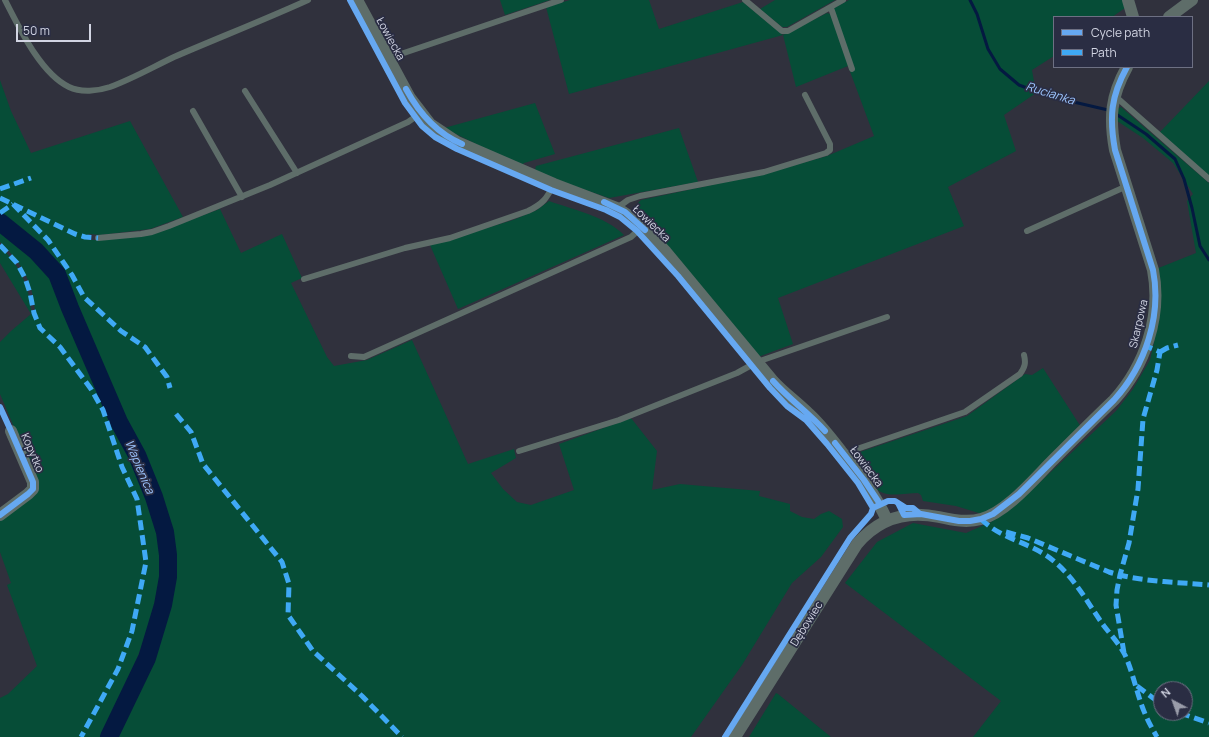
<!DOCTYPE html>
<meta charset="utf-8">
<style>
body{margin:0}
#map{position:relative;width:1209px;height:737px;overflow:hidden;background:#30313d;font-family:Manrope,sans-serif}
canvas{display:block}
.legend{position:absolute;left:1053px;top:16px;width:140px;height:52px;box-sizing:border-box;background:#2a2d43;border:1px solid #6d7083;margin:0;padding:5px 7px;list-style:none;font-size:12px;color:#d2d5e3}
.legend li{display:flex;align-items:center;gap:8px;height:20px}
.legend b{width:20px;border:1px solid #6d7083}
.north{position:absolute;left:1153px;top:681px;width:40px;height:40px;box-sizing:border-box;background:#2a2d43;border:1px solid #6d7083;border-radius:50%;rotate:319deg;font-size:11px;font-weight:700;line-height:16px;text-align:center;color:#d2d5e3}
.north::after{content:'';display:block;margin:auto;width:14px;height:18px;background:#999ca9;clip-path:polygon(50% 0,100% 100%,50% 72%,0 100%)}
.scale{position:absolute;left:16px;top:24px;width:75px;height:18px;box-sizing:border-box;border:2px solid #d2d5e3;border-top:0;padding-left:5px;font-size:12px;line-height:14px;white-space:nowrap;color:#d2d5e3;-webkit-text-stroke:3px #2a2d43;paint-order:stroke}
</style>
<div id="map">
<canvas width="1209" height="737"></canvas>
<ul class="legend">
<li><b style="height:5px;background:#66a8f1"></b>Cycle path</li>
<li><b style="height:5px;background:#3fa9f5"></b>Path</li>
</ul>
<div class="north">N</div>
<div class="scale">50 m</div>
</div>
<script>
const ctx = document.querySelector('canvas').getContext('2d');
ctx.lineJoin = 'round';
function fillPath(path, color) {
  ctx.fillStyle = color;
  ctx.fill(path, 'evenodd');
}
function strokePath(path, color, width, dash) {
  ctx.strokeStyle = color;
  ctx.lineWidth = width;
  ctx.lineCap = dash ? 'butt' : 'round';
  ctx.setLineDash(dash || []);
  ctx.stroke(path);
}
function write(font, color, halo, rows, align = 'center') {
  ctx.font = font + ' Manrope,sans-serif';
  ctx.lineWidth = 3.5;
  ctx.setLineDash([]);
  ctx.textBaseline = 'middle';
  ctx.strokeStyle = halo;
  ctx.fillStyle = color;
  for (const [text, x, y, turn = 0] of rows) {
    ctx.save();
    ctx.translate(x, y);
    ctx.rotate((+turn || 0) * Math.PI / 180);
    ctx.textAlign = isNaN(turn) ? turn : align;
    if (halo) ctx.strokeText(text, 0, 0);
    ctx.fillText(text, 0, 0);
    ctx.restore();
  }
}
fillPath(new Path2D(`
 M500 0H550L505 15Z
 M570 0H649L659 29 743 2 783 35 827 13 830 14 834 12V8L849 0H1126L1128 6 1112 17H1054V56L1032 70 1036 93 1004 115 1016 151 948 187 964 226 778 298 793 344 758 357 634 213C635 207 636 204 641 200L763 174 827 156 874 136 848 66 796 87 783 35 569 94 546 7Z
 M775 0H835L787 27H782L760 9Z
 M0 80 11 111 31 153 130 121 183 217 150 229 100 235 89 234 87 240H99L154 233 220 209 241 253 282 234 302 278 291 283 327 357 334 366 367 360 412 340 468 464 514 449 516 458 491 473 503 489 517 502 531 505 574 490 559 444 631 418 657 451 652 490 680 484 760 491 759 496 790 504V511L802 517 814 519 821 514 829 511 842 519 843 527 821 557 792 583 742 665 691 737H116L150 664 167 606 172 578 173 555 169 530 159 495 143 454 123 419 75 306 65 277 58 265 40 247 0 215Z
 M1209 81V176L1160 132Z
 M535 103 555 154 524 163 522 165 486 149 444 128Z
 M1121 107 1209 183V737H973L1001 701 845 583 877 542 913 523 966 533 991 522 1022 499 1116 411 1133 389 1150 360 1155 338 1156 269 1196 253 1187 201 1193 194 1173 163 1143 138 1114 119 1115 110ZM1161 689H1185V713H1161Z
 M679 128 698 182 609 198 565 183 535 170 536 166Z
 M549 201C574 210 605 216 624 235L458 309 430 245 513 220 537 210Z
 M0 229C17 241 35 254 48 270 59 285 63 306 71 323 84 353 96 385 109 415 130 463 160 512 161 566 162 574 159 582 157 590 148 642 124 689 102 737H0V698L8 694 37 666 7 585 11 583 0 552V521L31 496 37 481 0 394V342L11 331 31 314 0 263V246C13 259 23 273 28 292 30 299 30 306 32 313L35 310C34 304 33 298 32 292 27 272 15 256 0 242Z
 M1043 368 1081 427 1001 504 982 514 956 506 923 501 921 495 918 493C907 493 891 497 881 492 872 487 860 467 853 458L857 453 967 416 1025 374 1032 375Z
 M776 693 778 694 831 737H749Z`), '#064d37');
strokePath(new Path2D(`
 M970 0 977 14 988 49 1000 69 1019 85 1048 96 1108 110
 M1116 114 1146 134 1175 159 1184 179 1192 208 1200 246 1209 260`), '#041941', 3);
strokePath(new Path2D(`
 M0 222 36 251 57 274 70 308 119 422 137 455 154 497 165 532 168 555V577L163 605 147 658 109 737`), '#041941', 18);
strokePath(new Path2D(`
 M5 0C19 27 40 73 69 87 81 93 98 91 110 87 132 79 153 67 174 57 218 38 264 20 308 0
 M745 0 782 31H788L843 0
 M831 8 852 69
 M389 58 561 0
 M245 91 297 173
 M1115 96 1209 179
 M193 111 242 197
 M617 208 628 200 640 196 764 172 826 153 830 150V144L805 95
 M1027 231 1127 186
 M98 238 141 234 152 232 169 226 270 185 408 122 421 113
 M304 279 405 248 450 238 528 211C543 204 547 198 554 184
 M351 356 364 357 631 237 642 227
 M519 451 619 420 737 373 757 362 887 317
 M845 456 854 450 965 412 1020 374C1025 367 1026 363 1024 355`), '#5e6d69', 6);
strokePath(new Path2D(`
 M357 0 410 98 430 124 457 142 554 184 617 208 632 218 642 227 666 252 773 381C784 393 797 402 809 414 821 425 831 438 841 451 859 473 875 494 887 520
 M1128 0 1133 17
 M1169 17 1192 0
 M0 515 28 494 33 489V482L11 431
 M735 737 857 544C879 518 906 510 939 517 952 520 967 523 981 519 1006 513 1035 478 1053 460 1073 440 1093 420 1114 400 1145 366 1162 316 1153 270L1115 150C1109 117 1111 96 1127 67`), '#5e6d69', 12);
strokePath(new Path2D(`
 M0 189 31 178
 M0 198 75 234 85 237 98 238
 M13 204 48 240 72 275 84 297 121 331 145 347 167 377 170 388
 M0 213 13 204
 M0 245 17 263 25 278 30 293 34 313 40 328 60 347 91 389 103 410 122 467 137 499 146 562 132 631 118 669 81 737
 M1160 352 1167 348 1178 345
 M176 414 191 432 203 464 282 562 289 584 288 615 313 651 362 696 402 737
 M981 519C1003 541 1033 542 1056 563 1076 580 1089 605 1104 626 1111 635 1120 645 1125 655 1134 675 1137 696 1146 716 1149 723 1153 730 1157 737
 M1006 532 1028 538 1109 572C1141 582 1176 582 1209 585
 M1124 653 1116 605 1117 590 1120 575 1129 543 1138 489 1143 419 1157 370 1160 352 1146 346
 M1137 686 1161 704
 M1180 713 1209 723`), '#3fa9f5', 5, [10, 5]);
strokePath(new Path2D(`
 M350 0 405 103 422 126 435 137 457 149 551 190 606 210 620 217 637 231 678 276 770 388 787 406 806 420 827 444 858 483 873 508 871 514 850 538 725 737
 M406 89C419 113 436 133 462 144
 M604 202 625 212 645 230
 M773 381C789 399 809 413 825 431
 M0 407 11 431 33 482V489L28 494 0 515
 M835 443 864 480 880 504
 M898 503 904 515 921 514 959 521H970L981 519 993 514 1019 494 1114 400C1145 366 1162 316 1153 270L1115 150C1109 117 1111 96 1127 67
 M875 507 888 501H895L906 508H913L920 514`), '#66a8f1', 6);
write('11px', '#d2d5e3', '#2a2d43', [
 ["Łowiecka",390,39,61],
 ["Łowiecka",651,224,44],
 ["Skarpowa",1139,324,-77],
 ["Kopytko",32,453,67],
 ["Łowiecka",866,467,53],
 ["Dębowiec",807,624,-58]
]);
write('italic 12px', '#9bc3fd', '#2a2d43', [
 ["Rucianka",1050,94,17],
 ["Wapienica",139,467,67]
]);
</script>
